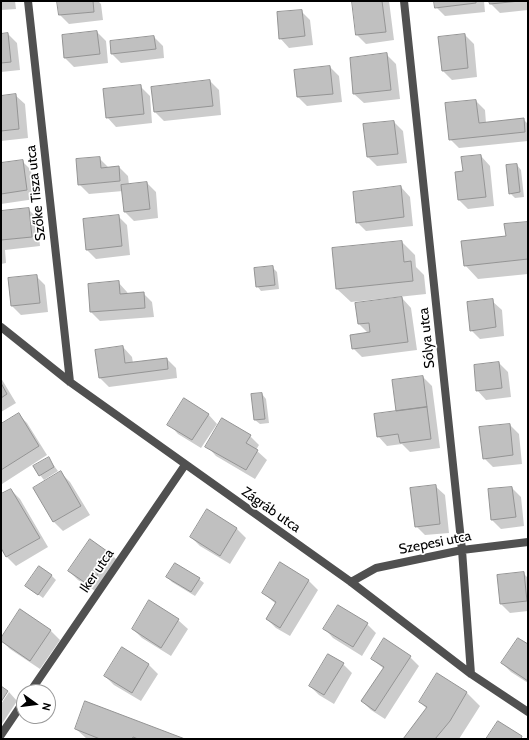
<!DOCTYPE html>
<meta charset="utf-8">
<style>
body{margin:0}
#map{position:relative;width:529px;height:740px;overflow:hidden;background:#fff;font-family:Cabin,sans-serif}
canvas{display:block}
.frame{position:absolute;inset:0;border:2px solid #000;pointer-events:none}
.north{position:absolute;left:16px;top:684px;width:40px;height:40px;box-sizing:border-box;background:#fff;border:1px solid #999;border-radius:50%;rotate:104deg;font-size:11px;font-weight:700;line-height:16px;text-align:center;color:#000}
.north::after{content:'';display:block;margin:auto;width:14px;height:18px;background:#000;clip-path:polygon(50% 0,100% 100%,50% 72%,0 100%)}
</style>
<div id="map">
<canvas width="529" height="740"></canvas>
<div class="frame"></div>
<div class="north">N</div>
</div>
<script>
const ctx = document.querySelector('canvas').getContext('2d');
ctx.lineJoin = 'round';
function fillPath(path, color) {
  ctx.fillStyle = color;
  ctx.fill(path, 'evenodd');
}
function strokePath(path, color, width, dash) {
  ctx.strokeStyle = color;
  ctx.lineWidth = width;
  ctx.lineCap = dash ? 'butt' : 'round';
  ctx.setLineDash(dash || []);
  ctx.stroke(path);
}
function write(font, color, halo, rows, align = 'center') {
  ctx.font = font + ' Cabin,sans-serif';
  ctx.lineWidth = 3.5;
  ctx.setLineDash([]);
  ctx.textBaseline = 'middle';
  ctx.strokeStyle = halo;
  ctx.fillStyle = color;
  for (const [text, x, y, turn = 0] of rows) {
    ctx.save();
    ctx.translate(x, y);
    ctx.rotate((+turn || 0) * Math.PI / 180);
    ctx.textAlign = isNaN(turn) ? turn : align;
    if (halo) ctx.strokeText(text, 0, 0);
    ctx.fillText(text, 0, 0);
    ctx.restore();
  }
}
fillPath(new Path2D(`
 M1 1H15L16 9 1 10Z
 M58 1H98L101 4 103 20 69 24 60 15Z
 M353 1H389L394 40 366 44 357 35Z
 M435 1H484L485 12 445 16 436 7Z
 M490 1H528V10L500 13 491 4Z
 M301 11 310 20 313 45 289 48 280 38Z
 M97 32 106 41 108 63 74 67 65 58Z
 M8 34 17 43 20 70 1 72V35Z
 M465 35 474 44 477 77 452 80 443 71Z
 M154 37 163 46 164 58 121 63 112 54Z
 M387 55 396 64 400 99 364 103 354 94Z
 M330 67 339 76 342 102 307 106 298 97 295 71Z
 M210 81 219 90 221 115 164 121 155 112Z
 M140 86 150 96 152 123 116 127 107 117Z
 M15 95 25 104 28 138 1 141V97Z
 M476 101 485 110 486 123 523 119 528 124V141L459 148 450 139Z
 M394 122 403 131 407 163 377 166 368 157Z
 M481 156 490 166 494 206 468 209 459 200 464 172Z
 M99 158 108 167H119L128 176 129 185 147 183 156 192 158 218 134 221 125 212 123 191 89 194 79 184Z
 M22 161 31 170 35 199 1 204V164Z
 M517 165 521 170 524 197 515 198 510 193Z
 M401 187 410 197 413 226 366 231 357 222Z
 M28 209 37 218 40 246 5 250 6 263 1 264V212Z
 M118 216 127 225 130 255 96 259 87 250Z
 M528 223V274L478 279 465 265Z
 M402 242 415 255 416 267 424 275 426 294 351 302 337 289Z
 M272 267 277 272 279 289 261 291 257 286Z
 M36 276 45 285 48 312 21 315 12 306Z
 M118 282 127 292 128 294 143 293 152 302 154 317 100 321 91 312Z
 M402 298 411 308 417 350 362 357 353 348 368 333 359 324 356 304Z
 M492 301 502 310 504 336 480 339 471 330Z
 M123 347 132 357 133 363 167 359 176 368 177 378 109 387 99 377Z
 M499 363 508 372 511 397 486 400 477 390 475 365Z
 M423 377 432 386 440 448 410 452 402 444 387 446 378 436 397 412 393 381Z
 M1 378 16 403 1 412Z
 M262 394 266 399 269 423 260 424 255 420Z
 M18 414 27 423 47 455 2 484 1 482V425Z
 M208 414 217 424 201 448 178 434 169 424Z
 M510 425 519 434 522 464 493 467 484 458Z
 M250 436 259 445 256 450 267 460 255 479 216 456 207 446Z
 M48 458 58 471 44 480 40 475Z
 M61 473 70 482 90 515 63 531 54 522 34 488Z
 M435 486 445 495 449 533 425 535 416 526Z
 M512 488 521 497 524 526 501 529 492 520 489 490Z
 M11 490 20 499 48 547 16 566 7 557 1 546V496Z
 M207 511 237 529 246 538 230 564 200 546 191 537Z
 M111 554 120 563 100 594 78 580 69 571Z
 M281 564 309 581 318 590 290 636 276 628 267 619 276 604 263 593Z
 M523 573 528 578V611L510 613 501 604 498 576Z
 M51 575 56 580 43 598 27 586Z
 M167 577 199 579 204 583 195 596 172 582Z
 M178 620 188 629 171 656 142 638 133 629Z
 M367 624 376 633 362 656 333 638 324 628Z
 M51 631 60 640 40 669 10 649 1 640Z
 M528 646V683L511 672 502 663Z
 M122 648 149 665 158 674 141 701 114 685 105 676Z
 M410 657 419 666 385 719 371 710 362 701 384 669 372 659Z
 M343 664 352 673 334 704 319 695 310 686Z
 M437 675 467 693 480 706 459 739H404L427 709 420 702Z
 M9 692 17 701 2 724 1 704Z
 M76 729 182 739H87Z`), '#0003');
const building = new Path2D(`
 M57 1H93L94 12 59 15Z
 M352 1H382L386 32 356 35Z
 M434 1H476V3L435 8Z
 M489 1H520L490 4Z
 M302 10 305 36 279 39 277 12Z
 M97 31 100 54 64 58 62 35Z
 M8 33 11 62 1 63V34Z
 M465 34 468 68 442 71 438 37Z
 M154 36 156 49 111 54 110 41Z
 M387 53 391 90 353 94 350 58Z
 M330 66 333 94 297 97 294 70Z
 M210 80 213 106 154 112 151 87Z
 M141 85 144 114 106 118 103 89Z
 M16 94 19 129 1 131V96Z
 M476 100 479 123 524 118 525 132 449 140 445 103Z
 M394 121 398 154 367 157 363 124Z
 M481 155 486 197 458 200 455 172 463 171 461 157Z
 M100 157 101 168 119 166 120 181 78 185 76 159Z
 M23 160 27 190 1 194V163Z
 M517 164 520 192 509 194 506 165Z
 M147 182 150 209 124 212 121 185Z
 M401 186 404 217 356 223 353 192Z
 M29 208 32 237 1 240V211Z
 M119 215 122 246 86 250 83 219Z
 M528 222V259L464 266 461 241 506 236 504 224Z
 M402 241 404 262 411 261 413 281 336 289 332 248Z
 M273 266 275 285 256 287 254 268Z
 M37 275 40 303 11 306 8 278Z
 M119 281 120 294 144 292 145 308 90 312 88 284Z
 M402 297 408 342 352 349 350 335 370 332 369 323 358 324 355 303Z
 M493 299 496 327 470 331 467 302Z
 M123 346 125 363 167 358 168 369 99 378 95 350Z
 M499 362 502 388 476 391 474 365Z
 M423 376 427 407 396 411 392 380Z
 M1 383 7 394 1 398Z
 M262 393 265 419 254 420 251 394Z
 M184 398 209 414 192 440 167 425Z
 M427 407 431 439 400 443 398 434 377 437 374 414Z
 M19 413 39 446 1 470V424Z
 M222 418 251 435 246 443 258 450 246 470 205 447Z
 M510 424 513 455 483 459 479 427Z
 M49 457 54 467 39 476 33 466Z
 M61 471 81 506 53 522 33 488Z
 M436 485 440 524 415 527 410 488Z
 M512 487 516 517 491 520 488 489Z
 M11 489 40 538 6 557 1 548V494Z
 M207 509 237 528 220 556 190 537Z
 M90 539 111 554 90 586 68 571Z
 M280 562 309 580 280 628 266 619 276 602 262 593Z
 M175 563 200 578 191 592 166 577Z
 M39 566 52 575 38 595 25 586Z
 M524 572 527 601 500 604 497 575Z
 M149 600 179 619 161 648 132 629Z
 M338 605 368 623 353 647 323 629Z
 M20 609 51 630 30 661 1 641V638Z
 M384 638 411 656 375 711 361 701 384 667 371 659Z
 M518 638 528 644V681L501 663Z
 M122 647 149 664 132 693 104 676Z
 M328 654 344 663 324 695 309 686Z
 M437 673 467 692 450 721 435 739H403L427 707 419 702Z
 M1 686 8 691 1 702Z
 M85 701 185 739H138L133 737 132 739H100L75 729Z
 M498 721 522 736 521 739H486Z`);
fillPath(building, '#c0c0c0');
strokePath(building, '#949494', 1);
strokePath(new Path2D(`
 M28 1 70 382
 M404 1 462 550 471 674
 M1 327 70 382 351 582 471 674 528 712
 M351 582 376 568 462 550 528 542
 M30 692 185 465
 M1 735 24 701`), '#505050', 8);
write('14px', '#000', '#fff', [
 ["Szőke Tisza utca",36,193,-96],
 ["Sólya utca",427,338,-96],
 ["Zágráb utca",271,510,35],
 ["Szepesi utca",435,543,-11],
 ["Iker utca",97,571,-56]
]);
</script>
